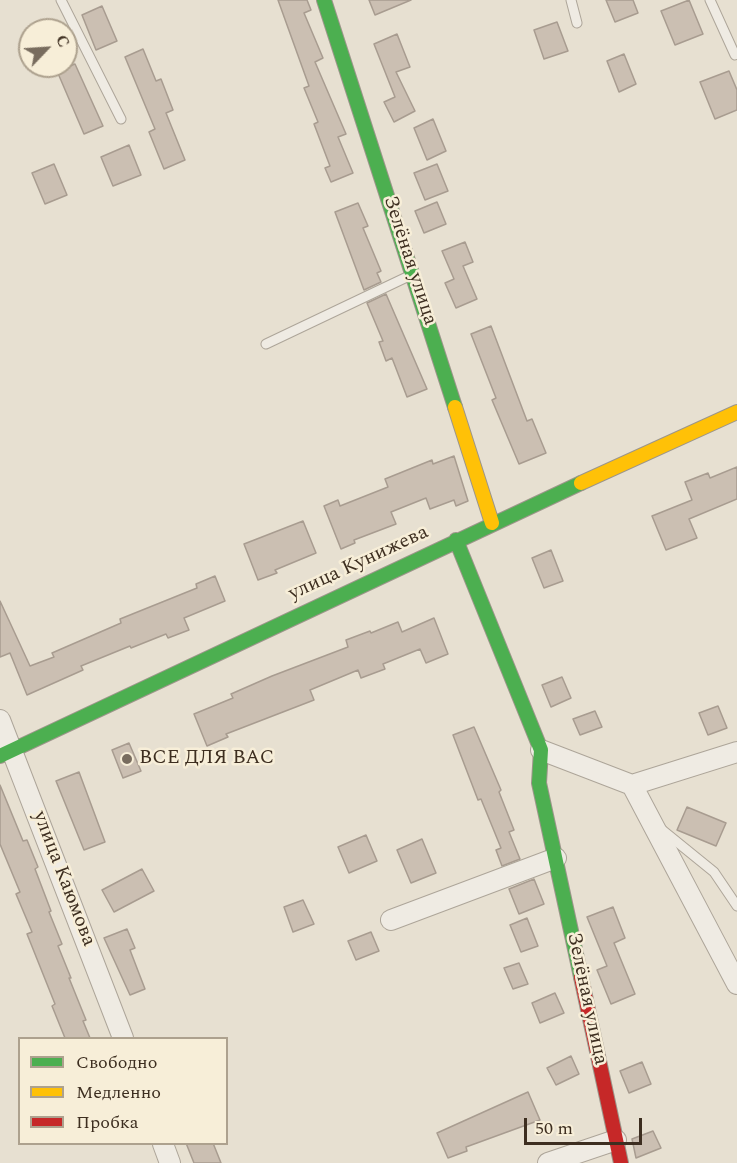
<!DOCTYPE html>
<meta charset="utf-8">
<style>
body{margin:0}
#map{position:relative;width:737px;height:1163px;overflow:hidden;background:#e7e0d1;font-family:Spectral,serif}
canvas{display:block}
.legend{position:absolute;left:18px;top:1037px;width:210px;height:108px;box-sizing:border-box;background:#f7eed8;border:2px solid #ada18e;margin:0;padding:8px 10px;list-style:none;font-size:18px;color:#3d2e20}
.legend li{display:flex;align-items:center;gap:12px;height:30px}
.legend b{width:30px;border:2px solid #ada18e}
.north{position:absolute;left:18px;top:18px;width:60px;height:60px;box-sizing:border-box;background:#f7eed8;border:2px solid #ada18e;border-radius:50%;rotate:65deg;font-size:16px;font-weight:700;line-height:24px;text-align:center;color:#3d2e20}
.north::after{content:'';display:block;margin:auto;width:21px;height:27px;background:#786c5e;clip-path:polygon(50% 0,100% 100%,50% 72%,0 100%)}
.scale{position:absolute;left:524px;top:1118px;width:118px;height:27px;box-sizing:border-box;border:3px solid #3d2e20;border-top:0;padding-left:8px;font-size:18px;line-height:21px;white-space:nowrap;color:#3d2e20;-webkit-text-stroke:4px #f7eed8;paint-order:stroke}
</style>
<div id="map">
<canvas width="737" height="1163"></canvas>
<ul class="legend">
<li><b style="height:8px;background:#4caf50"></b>Свободно</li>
<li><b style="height:8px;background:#ffc107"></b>Медленно</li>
<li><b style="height:8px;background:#c62828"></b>Пробка</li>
</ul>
<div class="north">С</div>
<div class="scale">50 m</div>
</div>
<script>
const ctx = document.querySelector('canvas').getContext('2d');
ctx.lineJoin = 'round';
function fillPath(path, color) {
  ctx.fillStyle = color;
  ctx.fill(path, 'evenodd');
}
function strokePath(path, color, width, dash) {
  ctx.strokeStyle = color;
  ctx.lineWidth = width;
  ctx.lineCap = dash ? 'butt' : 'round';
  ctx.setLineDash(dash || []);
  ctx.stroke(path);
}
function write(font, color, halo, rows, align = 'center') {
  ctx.font = font + ' Spectral,serif';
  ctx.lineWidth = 5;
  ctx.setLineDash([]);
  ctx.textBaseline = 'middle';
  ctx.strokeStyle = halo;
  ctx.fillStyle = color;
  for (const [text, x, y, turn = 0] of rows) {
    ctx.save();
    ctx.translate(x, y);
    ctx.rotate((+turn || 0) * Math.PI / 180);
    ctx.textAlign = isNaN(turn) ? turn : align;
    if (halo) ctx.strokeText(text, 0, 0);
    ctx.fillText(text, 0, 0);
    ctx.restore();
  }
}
const building = new Path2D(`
 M278 0H307L311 10 304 13 323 58 315 62 346 134 338 137 353 173 331 182 325 168 330 166 314 124 318 122 304 88 309 86Z
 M369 0H411L375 15Z
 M606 0H633L638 13 615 22Z
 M689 0 703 34 675 45 661 11Z
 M102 6 117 41 96 50 82 15Z
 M557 22 568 51 544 59 534 30Z
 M397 34 410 67 396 72 415 111 394 122 384 102 395 97 374 44Z
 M143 49 156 81 161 79 173 110 166 113 185 160 164 169 149 132 155 129 125 57Z
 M624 54 636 84 619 92 607 61Z
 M75 64 103 126 84 134 57 71Z
 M729 71 737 90V110L715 119 700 82Z
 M433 119 446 151 427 160 414 128Z
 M129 145 141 175 113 186 101 157Z
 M54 164 67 195 45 204 32 173Z
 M437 164 448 191 425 200 414 173Z
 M437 202 446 224 424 233 415 211Z
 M358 203 368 226 363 228 381 271 377 273 381 282 364 290 335 212Z
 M465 242 473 262 463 266 477 299 456 308 445 283 454 279 442 251Z
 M386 294 427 389 407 397 392 358 386 361 379 342 383 341 367 303Z
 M491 326 527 421 532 419 546 453 519 464 492 400 496 398 471 334Z
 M454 456 468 501 456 506 454 500 430 509 426 498 391 512 396 524 354 540 355 543 341 549 324 506 338 500 340 506 388 487 385 479 432 460 433 464Z
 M737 467V499L689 519 697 538 666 550 652 516 692 500 685 482 708 473 710 478Z
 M303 521 316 553 275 570 277 573 258 580 244 544Z
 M551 550 563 581 544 588 532 558Z
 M215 576 225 601 184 618 189 630 168 638 166 634 131 648 130 646 81 666 83 670 27 695 10 653 0 657V601L30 666 54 657 52 653 121 623 120 619 197 588 196 584Z
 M434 618 448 654 426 663 420 649 383 664 385 669 361 678 358 670 310 690 314 700 226 734 228 737 207 746 194 714 233 698 231 694 272 676 348 647 346 640 370 631 371 633 398 622 402 632Z
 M562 677 571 698 551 707 542 685Z
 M718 706 727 728 708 735 699 713Z
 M595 711 602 727 580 735 573 719Z
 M474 727 501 790 499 792 514 830 509 832 520 859 502 866 496 850 501 848 481 799 478 800 453 735Z
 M129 743 141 771 123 778 112 750Z
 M79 772 105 842 84 850 56 781Z
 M0 785 23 841 27 840 38 867 35 869 51 911 49 912 62 944 58 946 71 978H69L86 1020 83 1021 90 1038H65L52 1006 55 1004 27 934 32 932 16 894 20 892 0 844Z
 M687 807 726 823 716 846 677 830Z
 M366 835 377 861 349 873 338 847Z
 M422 839 436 873 411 883 397 850Z
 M142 869 154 891 114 912 102 890Z
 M534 879 544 904 519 914 509 889Z
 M303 900 314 924 293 932 284 907Z
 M613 907 625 938 614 943 635 994 611 1004 597 970 607 966 587 917Z
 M527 918 538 946 521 952 510 925Z
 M127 929 135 948 130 950 145 989 130 995 104 938Z
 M371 932 379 951 356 960 348 941Z
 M519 963 528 984 513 989 504 968Z
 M555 993 564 1013 540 1023 532 1003Z
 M571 1056 579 1074 556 1085 547 1068Z
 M642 1062 651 1084 629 1093 620 1071Z
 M528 1092 540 1120 466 1147 467 1151 448 1158 437 1133Z
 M653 1131 661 1148 636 1158 632 1139Z
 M186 1143H213L221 1163H194Z`);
fillPath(building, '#cbbfb2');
strokePath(building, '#a89c90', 1.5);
const lane = new Path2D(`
 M61 0 121 119
 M571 0 577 23
 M710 0 735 55
 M266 344 409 276
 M661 829 714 872 737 906`);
const street = new Path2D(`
 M0 720 123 1038
 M541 750 632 785 737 752
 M632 785 737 984
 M391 920 556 858
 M163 1144 170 1163
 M548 1163 616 1140`);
const fast = new Path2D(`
 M324 0 455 407
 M456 540 541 750 539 783 581 977
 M0 756 581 483`);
const slow = new Path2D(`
 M455 407 492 523
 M581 483 737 412`);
const jam = new Path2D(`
 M581 977 621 1163`);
strokePath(lane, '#ada599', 11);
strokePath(street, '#ada599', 22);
strokePath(fast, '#9c958a', 16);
strokePath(slow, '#9c958a', 16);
strokePath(jam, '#9c958a', 16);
strokePath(lane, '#efebe3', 9);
strokePath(street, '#efebe3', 20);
strokePath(fast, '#4caf50', 14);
strokePath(slow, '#ffc107', 14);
strokePath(jam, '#c62828', 14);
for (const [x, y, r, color] of [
 [127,759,6,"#786c5e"]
]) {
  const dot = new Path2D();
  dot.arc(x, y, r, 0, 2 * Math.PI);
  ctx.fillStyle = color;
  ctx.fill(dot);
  strokePath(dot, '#f7eed8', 2);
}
write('20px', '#3d2e20', '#f7eed8', [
 ["Зелёная улица",409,261,72],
 ["улица Кунижева",359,564,-25],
 ["улица Каюмова",63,879,69],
 ["Зелёная улица",586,999,78]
]);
write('20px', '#3d2e20', '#f7eed8', [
 ["ВСЕ ДЛЯ ВАС",139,759]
], 'left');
</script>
